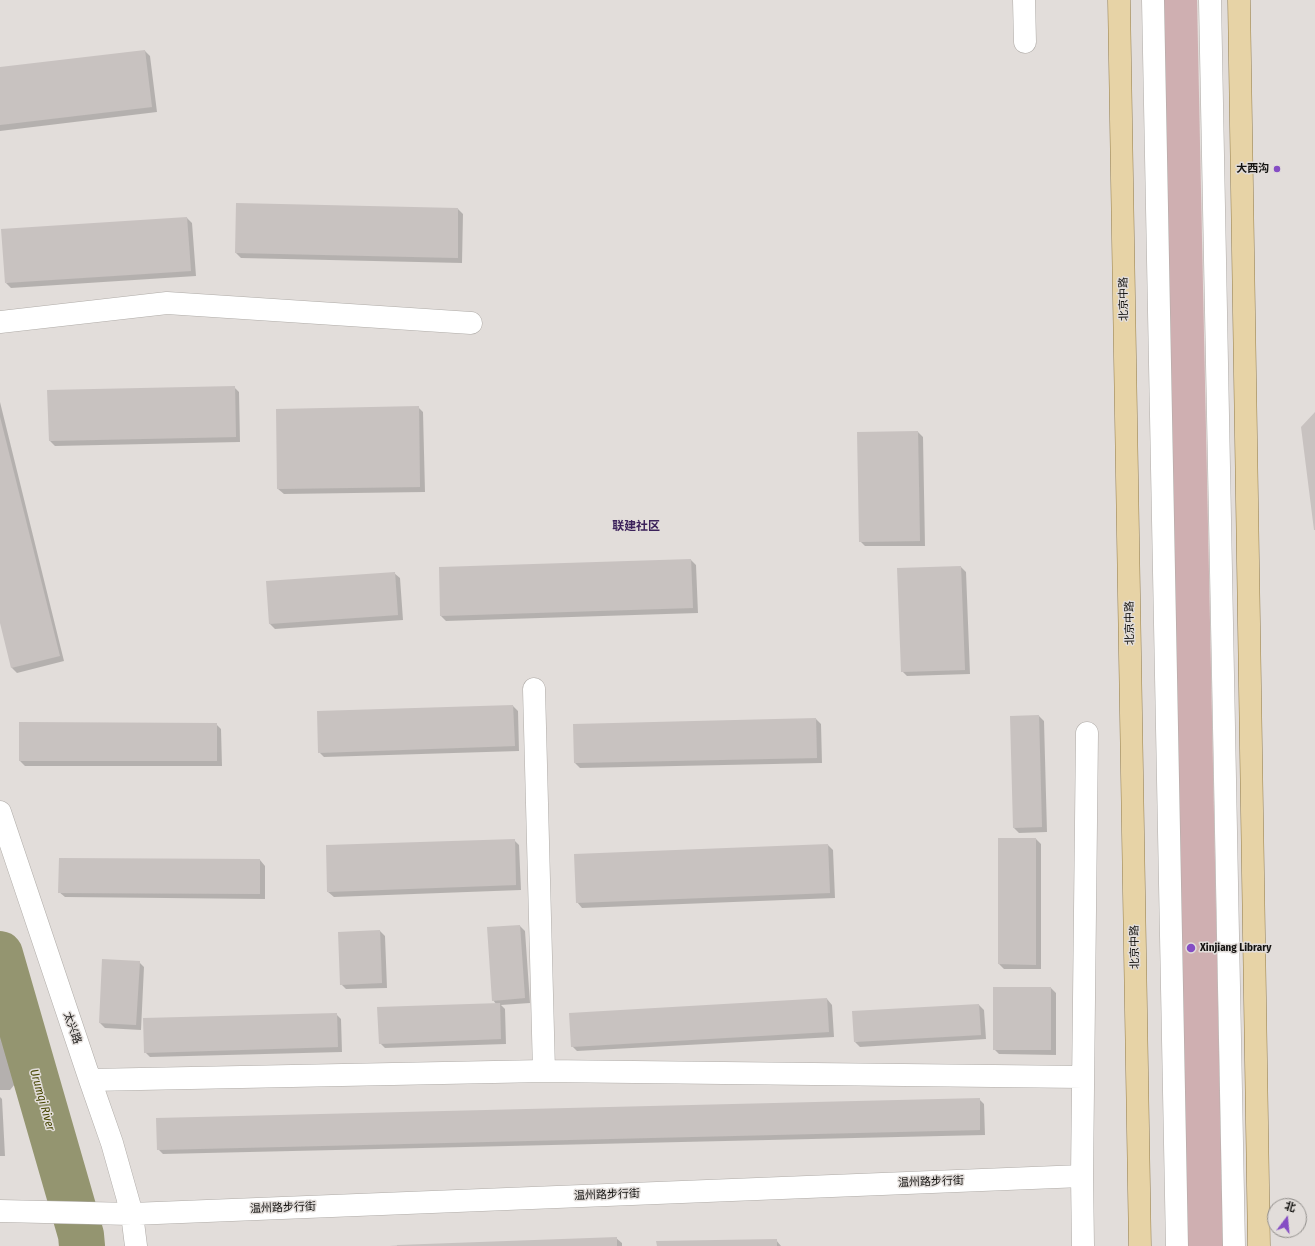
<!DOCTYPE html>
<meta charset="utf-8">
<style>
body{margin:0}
#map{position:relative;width:1315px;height:1246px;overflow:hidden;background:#e2ddda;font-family:"Fira Sans Condensed","Noto Sans SC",sans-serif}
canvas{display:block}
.north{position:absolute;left:1267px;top:1198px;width:40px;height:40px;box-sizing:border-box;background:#e2ddda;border:1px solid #908d8a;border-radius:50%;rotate:16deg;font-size:11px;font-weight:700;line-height:16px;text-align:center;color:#151412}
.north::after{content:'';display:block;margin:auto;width:14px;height:18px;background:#854dc4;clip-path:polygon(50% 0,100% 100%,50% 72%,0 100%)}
</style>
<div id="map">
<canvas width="1315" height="1246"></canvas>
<div class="north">北</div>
</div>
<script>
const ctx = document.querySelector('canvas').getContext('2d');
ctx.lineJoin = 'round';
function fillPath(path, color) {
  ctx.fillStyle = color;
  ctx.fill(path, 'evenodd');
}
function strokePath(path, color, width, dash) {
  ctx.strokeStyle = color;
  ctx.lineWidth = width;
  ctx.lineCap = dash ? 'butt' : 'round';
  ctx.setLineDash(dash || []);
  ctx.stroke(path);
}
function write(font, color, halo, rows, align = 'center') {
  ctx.font = font + ' "Fira Sans Condensed","Noto Sans SC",sans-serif';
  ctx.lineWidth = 3;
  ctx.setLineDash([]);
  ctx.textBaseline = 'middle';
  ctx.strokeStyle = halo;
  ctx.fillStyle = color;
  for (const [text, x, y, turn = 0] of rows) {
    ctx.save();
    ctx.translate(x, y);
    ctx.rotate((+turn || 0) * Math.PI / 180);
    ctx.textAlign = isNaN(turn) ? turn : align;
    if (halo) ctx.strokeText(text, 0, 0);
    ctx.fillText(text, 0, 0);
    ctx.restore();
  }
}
fillPath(new Path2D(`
 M1152 0H1197L1223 1246H1179Z`), '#cfafb1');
fillPath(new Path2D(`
 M145 51 150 56 157 112 0 131V68Z
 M458 209 463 214 462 263 241 258 236 253Z
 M187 218 192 223 196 276 11 288 6 283Z
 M234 387 239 392 240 442 55 446 50 441Z
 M0 402 64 661 17 673 12 668 0 618Z
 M418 407 423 412 425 492 284 494 278 489Z
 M918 432 923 437 925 546H865L860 541Z
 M691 560 696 565 698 613 446 621 441 616 440 568Z
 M961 567 966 572 970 674 907 676 902 671Z
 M394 573 400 578 403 620 275 629 270 624 267 582Z
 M513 706 518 711 519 751 324 757 319 752 318 712Z
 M1039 716 1044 721 1047 832 1019 833 1014 828Z
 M816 719 821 724 822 763 580 768 575 763Z
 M20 723 216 724 221 729 222 766H25L20 761Z
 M999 839H1036L1041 844V969H1004L999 964Z
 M514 840 519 845 521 890 334 897 328 892Z
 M828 845 833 850 835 898 582 908 577 902Z
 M260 860 265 866V899L65 897 59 892Z
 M520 926 525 931 530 1003 501 1005 505 1009 506 1044 385 1048 380 1043 496 1004 493 1000Z
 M380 931 385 936 387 988 346 989 341 984Z
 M103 960 139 962 144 967 141 1030 105 1028 100 1023Z
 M994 988H1051L1056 993V1055L999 1054 994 1049Z
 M827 999 832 1005 834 1037 577 1051 572 1046Z
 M979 1005 984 1010 986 1039 860 1047 855 1042Z
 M0 1014 14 1028 20 1078 10 1090H0Z
 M336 1014 341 1019 342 1052 150 1057 145 1052Z
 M0 1097 2 1099 5 1156H0Z
 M979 1099 984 1104 985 1135 163 1154 158 1149Z
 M616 1238 622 1243V1246H389Z
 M776 1240 781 1246H658Z`), '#0003');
strokePath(new Path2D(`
 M0 954 81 1235 82 1246`), '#949570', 46);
fillPath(new Path2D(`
 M145 50 152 107 0 125V67Z
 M236 203 458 208V258L235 253Z
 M187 217 191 271 5 283 1 229Z
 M235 386 236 437 49 441 47 390Z
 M419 406 420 487 277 489 276 409Z
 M1315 412V530H1314L1301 427Z
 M0 417 60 656 11 668 0 623Z
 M918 431 920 541 859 542 857 432Z
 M691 559 693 608 440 616 439 567Z
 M961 566 965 670 901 672 897 568Z
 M395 572 398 615 269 624 266 581Z
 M513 705 515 746 318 753 317 711Z
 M1039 715 1042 827 1013 828 1010 716Z
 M816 718 817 758 574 763 573 724Z
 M19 722 217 723V761H19Z
 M998 838H1036V965L998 964Z
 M515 839 516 885 327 892 326 845Z
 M828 844 830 893 576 903 574 854Z
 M59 858 260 859V894L58 893Z
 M520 925 525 998 492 1001 487 927Z
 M380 930 382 983 340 985 338 932Z
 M102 959 140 961 136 1025 99 1023Z
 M993 987H1051V1050H993Z
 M827 998 829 1032 571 1047 569 1013Z
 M500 1003 501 1039 379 1044 377 1007Z
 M979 1004 981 1035 854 1042 852 1011Z
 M337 1013 338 1047 144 1053 143 1018Z
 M980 1098V1130L157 1150 156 1118Z
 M617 1237V1246H397V1245Z
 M777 1239V1246H657L656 1241Z`), '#c8c2c0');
const minor = new Path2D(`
 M1024 0 1025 42
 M1153 0 1177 1246
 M1210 0 1234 1246
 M0 322 167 303 471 323
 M534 689 544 1071
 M0 812 90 1080 112 1143 132 1214 136 1246
 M90 1080 544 1071 1083 1077
 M0 1211 132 1214 1082 1176
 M1083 1246 1082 1176 1087 733`);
const major = new Path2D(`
 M1119 0 1140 1246
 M1239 0 1259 1246`);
strokePath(minor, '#afaba7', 23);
strokePath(major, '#937d4b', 23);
strokePath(minor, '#fff', 22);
strokePath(major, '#e7d3a6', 22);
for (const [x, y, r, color] of [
 [1277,169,4,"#854dc4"],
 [1191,948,5,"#854dc4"]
]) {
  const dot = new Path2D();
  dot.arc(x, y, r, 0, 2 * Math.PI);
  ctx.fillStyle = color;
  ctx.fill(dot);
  strokePath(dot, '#e2ddda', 1.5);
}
write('bold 11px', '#151412', '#e2ddda', [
 ["大西沟",1269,169],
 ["Xinjiang Library",1200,948,"left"]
], 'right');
write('11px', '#151412', '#e2ddda', [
 ["北京中路",1124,299,-91],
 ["北京中路",1130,623,-91],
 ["北京中路",1135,947,-91],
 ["太兴路",72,1028,71],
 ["温州路步行街",931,1182,-2],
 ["温州路步行街",607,1195,-2],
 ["温州路步行街",283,1208,-2]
]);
write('bold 12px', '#3b215a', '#e2ddda', [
 ["联建社区",636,527]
]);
write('italic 12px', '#484804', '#e2ddda', [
 ["Urumqi River",42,1100,74]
]);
</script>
